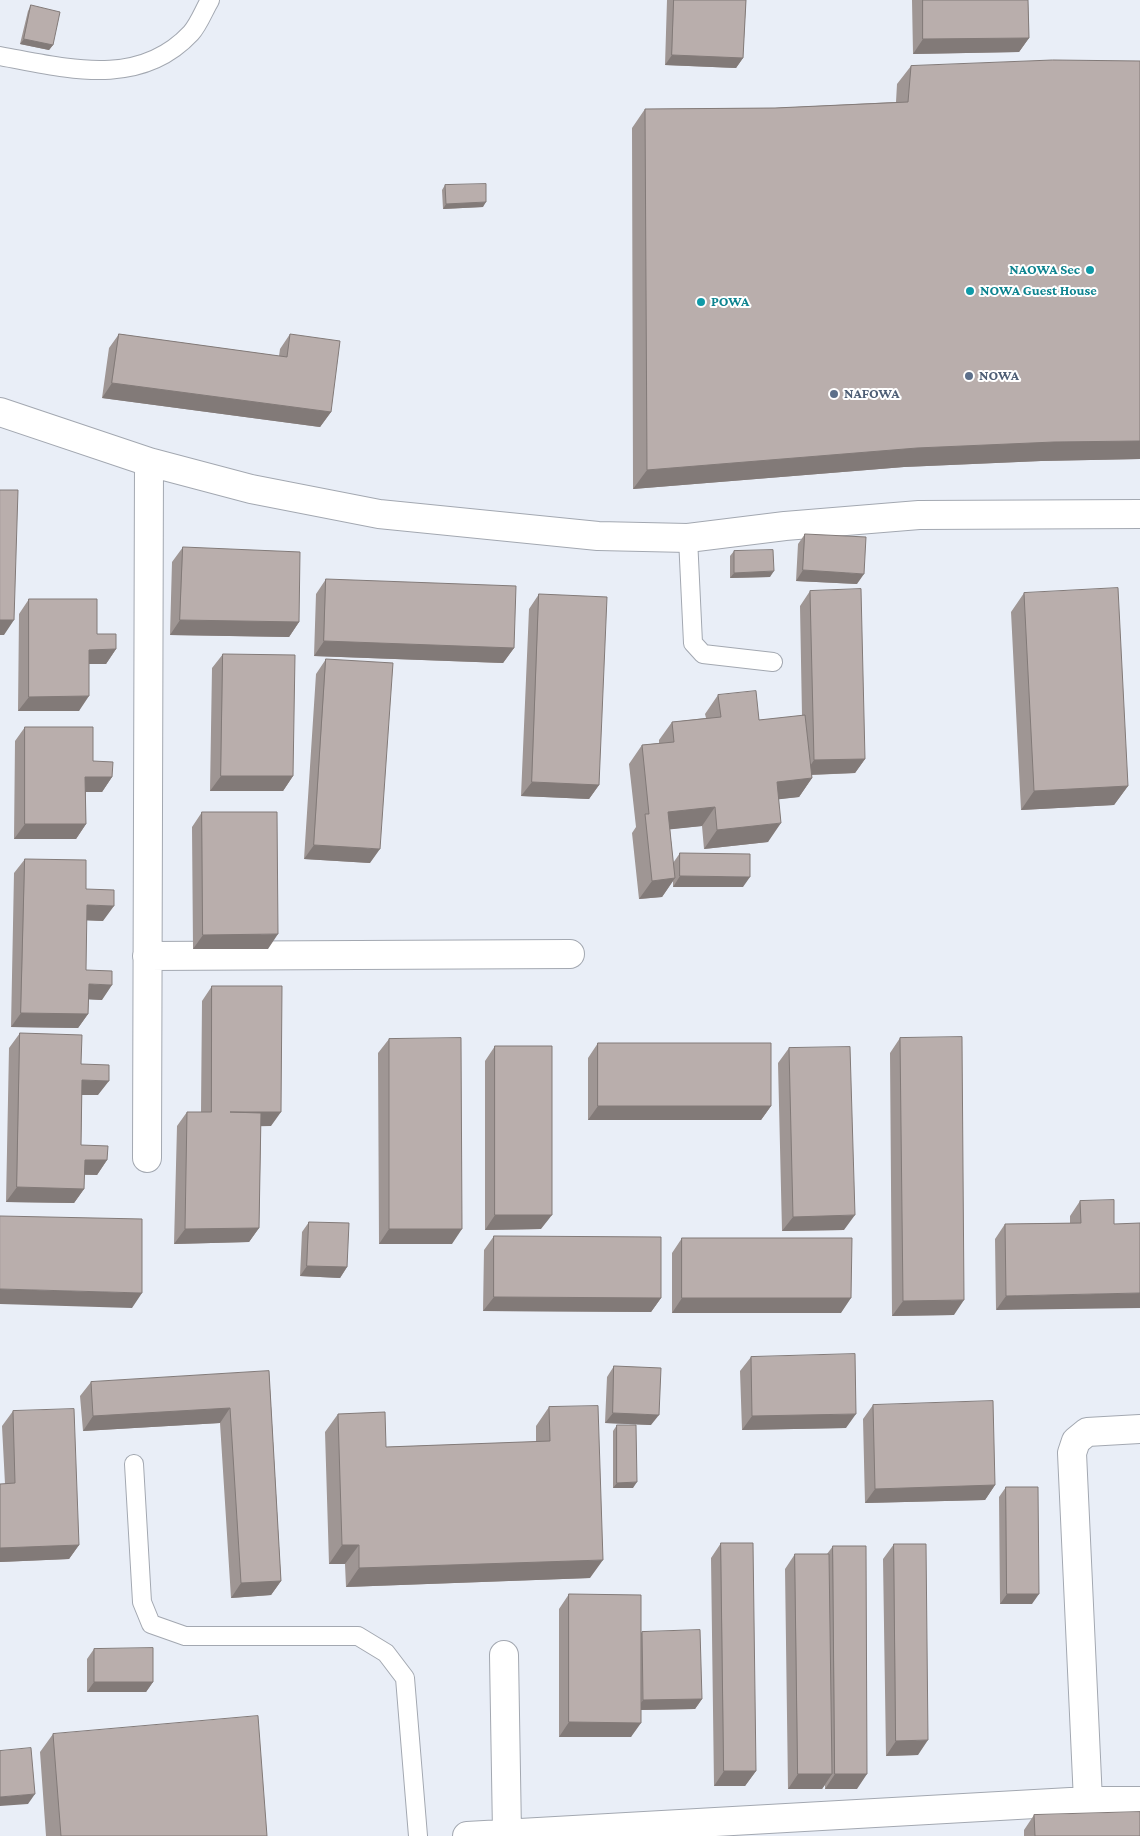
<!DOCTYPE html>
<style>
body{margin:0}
canvas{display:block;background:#e9eef7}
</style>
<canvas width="1140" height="1836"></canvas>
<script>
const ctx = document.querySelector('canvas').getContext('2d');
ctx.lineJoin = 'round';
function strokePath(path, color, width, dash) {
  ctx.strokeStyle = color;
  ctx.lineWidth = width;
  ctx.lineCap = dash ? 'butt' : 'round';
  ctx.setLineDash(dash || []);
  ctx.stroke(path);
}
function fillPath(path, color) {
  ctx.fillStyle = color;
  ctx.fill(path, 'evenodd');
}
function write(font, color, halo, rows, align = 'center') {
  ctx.font = font + ' "Crimson Pro",serif';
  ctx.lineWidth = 4;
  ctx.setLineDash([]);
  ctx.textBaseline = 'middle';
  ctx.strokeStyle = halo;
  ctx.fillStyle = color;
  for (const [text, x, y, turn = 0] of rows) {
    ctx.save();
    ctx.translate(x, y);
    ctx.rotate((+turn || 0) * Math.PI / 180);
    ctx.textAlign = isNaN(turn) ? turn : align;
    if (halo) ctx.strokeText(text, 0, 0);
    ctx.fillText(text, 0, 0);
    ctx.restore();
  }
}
const lane = new Path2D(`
 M0 56C66 68 139 89 191 33 199 24 204 10 210 0
 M688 538 693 643 703 654 773 662
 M134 1464 142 1602 151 1624 185 1636H358L386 1653 405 1678 418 1836`);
const street = new Path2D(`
 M0 412 149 462 251 489 379 514 598 536 688 538 785 526 919 515 1140 514
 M147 956 570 954
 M147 1158 149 462
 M504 1655 507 1833
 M1088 1801 1072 1453 1076 1441 1087 1432 1140 1429
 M467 1836 1088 1801H1140`);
strokePath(lane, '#a3a8b1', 20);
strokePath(street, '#a3a8b1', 30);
strokePath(lane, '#fff', 18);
strokePath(street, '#fff', 28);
fillPath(new Path2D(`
 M667 0H746L743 58 736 68 665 65Z
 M912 0H1028L1029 38 1019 52 913 54Z
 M31 5 53 45 49 50 20 44 28 11Z
 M1140 61V459L1041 461 904 467 633 489 632 128 645 109 775 108 896 102 897 84 911 66Z
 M445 185 483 207 443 209 442 190Z
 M119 334 279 356 280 349 290 334 331 412 320 427 102 398 109 348Z
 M805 534 857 584 796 581 798 544Z
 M183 547 299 622 289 637 170 635 172 562Z
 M734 551 770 577 730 578V556Z
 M326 579 514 648 503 663 314 656 316 594Z
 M810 591 865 759 855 773 812 775V778L799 797 779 799 768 842 704 849 702 826 670 829 673 863 680 853 743 887H673V881L662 897 639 899 632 833 636 827 629 764 642 745 659 743V740L672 722 706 718 705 714 718 695 759 720 802 716 800 606Z
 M1024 593 1128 786 1114 805 1021 810 1011 612Z
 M539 594 599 785 589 799 521 796 529 609Z
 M29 599 97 634 116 649 106 664H89L79 711H18L19 614Z
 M223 654 293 776 283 791H210L212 668Z
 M326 659 370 863 304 859 316 674Z
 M25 727 93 761 112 777 102 792H86V824L76 839H14L15 741Z
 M202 812 268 949H193L192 827Z
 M25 859 86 889 103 921 86 920V970L102 1000 89 999 88 1014 78 1028 11 1027 14 873Z
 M212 986 271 1126H261L259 1228 249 1242 174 1244 177 1126 187 1112H201L202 1001Z
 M20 1033 81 1064 98 1095H82L81 1145 107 1160 97 1175H84V1189L74 1203 6 1202 9 1048Z
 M900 1038 954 1315 892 1316 890 1053Z
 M389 1039 452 1244H379L378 1053Z
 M598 1043 771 1106 761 1120H588V1058Z
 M495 1046 541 1229 485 1230V1061Z
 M789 1048 844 1230 782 1231 778 1063Z
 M1080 1201 1114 1224 996 1310 995 1239 1005 1224 1070 1223V1216Z
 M309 1222 347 1267 340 1278 300 1276 302 1232Z
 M494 1236 661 1298 651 1312 483 1311 484 1250Z
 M682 1238 841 1313H672V1253Z
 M751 1357 846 1428 742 1430 740 1371Z
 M614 1366 651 1425 605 1423 607 1377Z
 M269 1371 281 1581 271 1595 231 1598 220 1423 83 1431 80 1396 91 1382Z
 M873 1405 995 1485 985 1500 865 1503 863 1419Z
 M549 1407 590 1578 346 1587 345 1564H329L325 1432 338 1414 386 1447 536 1442V1426Z
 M13 1411 79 1545 69 1559 0 1562V1484H5L2 1426Z
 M617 1425 633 1488H613V1431Z
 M1006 1487 1032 1604H1000L999 1497Z
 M721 1543 756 1771 745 1786H714L711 1558Z
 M894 1544 918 1755 886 1756 883 1559Z
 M833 1546 857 1789H825V1785L822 1789H788L785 1569 795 1554H827Z
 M569 1594 641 1633 642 1632 702 1699 695 1709 641 1710 631 1737H559V1609Z
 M94 1649 153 1682 146 1692H87V1659Z
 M53 1734 267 1836H46L40 1752Z
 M1034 1815 1140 1836H1024V1830Z`), '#9f9694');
fillPath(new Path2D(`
 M1029 38 1019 52 913 54 923 39Z
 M24 39 53 45 49 50 20 44Z
 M672 55 743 58 736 68 665 65Z
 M486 202 483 207 443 209 446 204Z
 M112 383 331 412 320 427 102 398Z
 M1140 441V459L1041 461 904 467 633 489 647 470 917 448 1054 442Z
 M803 570 864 574 857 584 796 581Z
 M774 571 770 577 730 578 734 573Z
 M0 620H14L4 635H0Z
 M180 620 299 622 289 637 170 635Z
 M324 641 514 648 503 663 314 656Z
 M116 649 106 664H79L89 650Z
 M89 696 79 711H18L29 697Z
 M865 759 855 773 804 775 814 760Z
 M221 776H293L283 791H210Z
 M85 777H112L102 792H75Z
 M812 778 799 797 764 801 777 782Z
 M532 782 599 785 589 799 521 796Z
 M1128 786 1114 805 1021 810 1034 791Z
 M715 807 702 826 655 831 668 812Z
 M781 823 768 842 704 849 717 830Z
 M25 824H86L76 839H14Z
 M314 845 380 849 370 863 304 859Z
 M680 876 750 877 743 887H673Z
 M675 878 662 897 639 899 652 881Z
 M87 905 114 906 103 921 76 920Z
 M278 934 268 949H193L203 935Z
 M89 984 112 985 102 1000 79 999Z
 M21 1013 88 1014 78 1028 11 1027Z
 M82 1080 109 1081 98 1095H72Z
 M598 1106H771L761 1120H588Z
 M230 1112H281L271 1126 219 1127Z
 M85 1160H107L97 1175 74 1174Z
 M17 1187 84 1189 74 1203 6 1202Z
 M495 1215H552L541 1229 485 1230Z
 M855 1215 844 1230 782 1231 793 1217Z
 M259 1228 249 1242 174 1244 185 1229Z
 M389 1229H462L452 1244H379Z
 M307 1266 347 1267 340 1278 300 1276Z
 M0 1289 142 1293 132 1308 0 1304Z
 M1140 1293V1308L996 1310 1006 1296Z
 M494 1297 661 1298 651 1312 483 1311Z
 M682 1298H851L841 1313H672Z
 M964 1300 954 1315 892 1316 903 1301Z
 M230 1408 220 1423 83 1431 93 1416Z
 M613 1413 659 1415 651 1425 605 1423Z
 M856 1414 846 1428 742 1430 752 1416Z
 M637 1482 633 1488H613L617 1483Z
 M995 1485 985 1500 865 1503 875 1489Z
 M79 1545 69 1559 0 1562V1548Z
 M342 1545H359L345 1564H329Z
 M603 1560 590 1578 346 1587 359 1568Z
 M281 1581 271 1595 231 1598 241 1583Z
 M1007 1594H1039L1032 1604H1000Z
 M94 1682H153L146 1692H87Z
 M702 1699 695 1709 636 1710 643 1700Z
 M569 1722 641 1723 631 1737H559Z
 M928 1740 918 1755 886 1756 896 1741Z
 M724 1771H756L745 1786H714Z
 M798 1774H832L822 1789H788Z
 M835 1774H867L857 1789H825Z
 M35 1794 28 1804 0 1806V1797Z`), '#827a78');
const building = new Path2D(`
 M674 0H746L743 58 672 55Z
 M923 0H1028L1029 38 923 39Z
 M31 5 60 12 53 45 24 39Z
 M1053 60 1140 61V441L1054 442 917 448 647 470 645 109 775 108 908 102 911 66Z
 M486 184V202L446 204 445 185Z
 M119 334 287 357 290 334 340 341 331 412 112 383Z
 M0 490H18L14 620H0Z
 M805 534 866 537 864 574 803 570Z
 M183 547 300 552 299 622 180 620Z
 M773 550 774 571 734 573V551Z
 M326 579 516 586 514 648 324 641Z
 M1118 588 1128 786 1034 791 1024 593Z
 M861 589 865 759 814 760 810 591Z
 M539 594 607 597 599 785 532 782Z
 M29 599H97V634H116V649L89 650V696L29 697Z
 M223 654 295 655 293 776H221Z
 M326 659 393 663 380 849 314 845Z
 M756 691 759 720 805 715 812 778 777 782 781 823 717 830 715 807 668 812 675 878 652 881 645 814H649L642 745 674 742 672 722 721 717 718 695Z
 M25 727H93V761L113 762 112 777H85L86 824H25Z
 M202 812H277L278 934 203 935Z
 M680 853 750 854V877L680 876Z
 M25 859 86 860V889L114 890V906L87 905 86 970 112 971V985L89 984 88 1014 21 1013Z
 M212 986H282L281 1112H230L261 1113 259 1228 185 1229 187 1112H211Z
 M20 1033 82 1035 81 1064 109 1065V1081L82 1080 81 1145 108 1146 107 1160H85L84 1189 17 1187Z
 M962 1037 964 1300 903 1301 900 1038Z
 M461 1038 462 1229H389V1039Z
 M598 1043H771V1106H598Z
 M495 1046H552V1215H495Z
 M850 1047 855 1215 793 1217 789 1048Z
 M1114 1200V1224L1140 1223V1293L1006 1296 1005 1224 1081 1223 1080 1201Z
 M0 1216 142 1219V1293L0 1289Z
 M309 1222 349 1223 347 1267 307 1266Z
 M494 1236 661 1237V1298L494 1297Z
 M682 1238H852L851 1298H682Z
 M855 1354 856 1414 752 1416 751 1357Z
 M614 1366 661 1368 659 1415 613 1413Z
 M269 1371 281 1581 241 1583 230 1408 93 1416 91 1382Z
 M993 1401 995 1485 875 1489 873 1405Z
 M598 1406 603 1560 359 1568V1545H342L338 1414 385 1412 386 1447 550 1441 549 1407Z
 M74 1409 79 1545 0 1548V1484L15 1483 13 1411Z
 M617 1425H636L637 1482 617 1483Z
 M1006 1487H1038L1039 1594H1007Z
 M721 1543H753L756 1771H724Z
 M894 1544H926L928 1740 896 1741Z
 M833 1546H866L867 1774H835Z
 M795 1554H829L832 1774H798Z
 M569 1594 641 1595V1723L569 1722Z
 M700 1630 702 1699 643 1700 642 1632Z
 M153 1648V1682H94V1649Z
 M258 1716 267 1836H61L53 1734Z
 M31 1748 35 1794 0 1797V1751Z
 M1140 1812V1836H1035L1034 1815Z`);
fillPath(building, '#b9aeac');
strokePath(building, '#827a78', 1);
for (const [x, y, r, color] of [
 [1090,270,5,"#0f9aa8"],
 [970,291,5,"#0f9aa8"],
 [701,302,5,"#0f9aa8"],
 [969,376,5,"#5c6f8a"],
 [834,394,5,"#5c6f8a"]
]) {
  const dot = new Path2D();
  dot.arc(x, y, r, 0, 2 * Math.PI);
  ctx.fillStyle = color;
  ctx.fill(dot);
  strokePath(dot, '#fff', 2);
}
write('bold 14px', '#0d838f', '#fff', [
 ["NAOWA Sec",1080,270,"right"],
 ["NOWA Guest House",980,291],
 ["POWA",711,302]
], 'left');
write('bold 14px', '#4e5e75', '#fff', [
 ["NOWA",979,376],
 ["NAFOWA",844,394]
], 'left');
</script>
